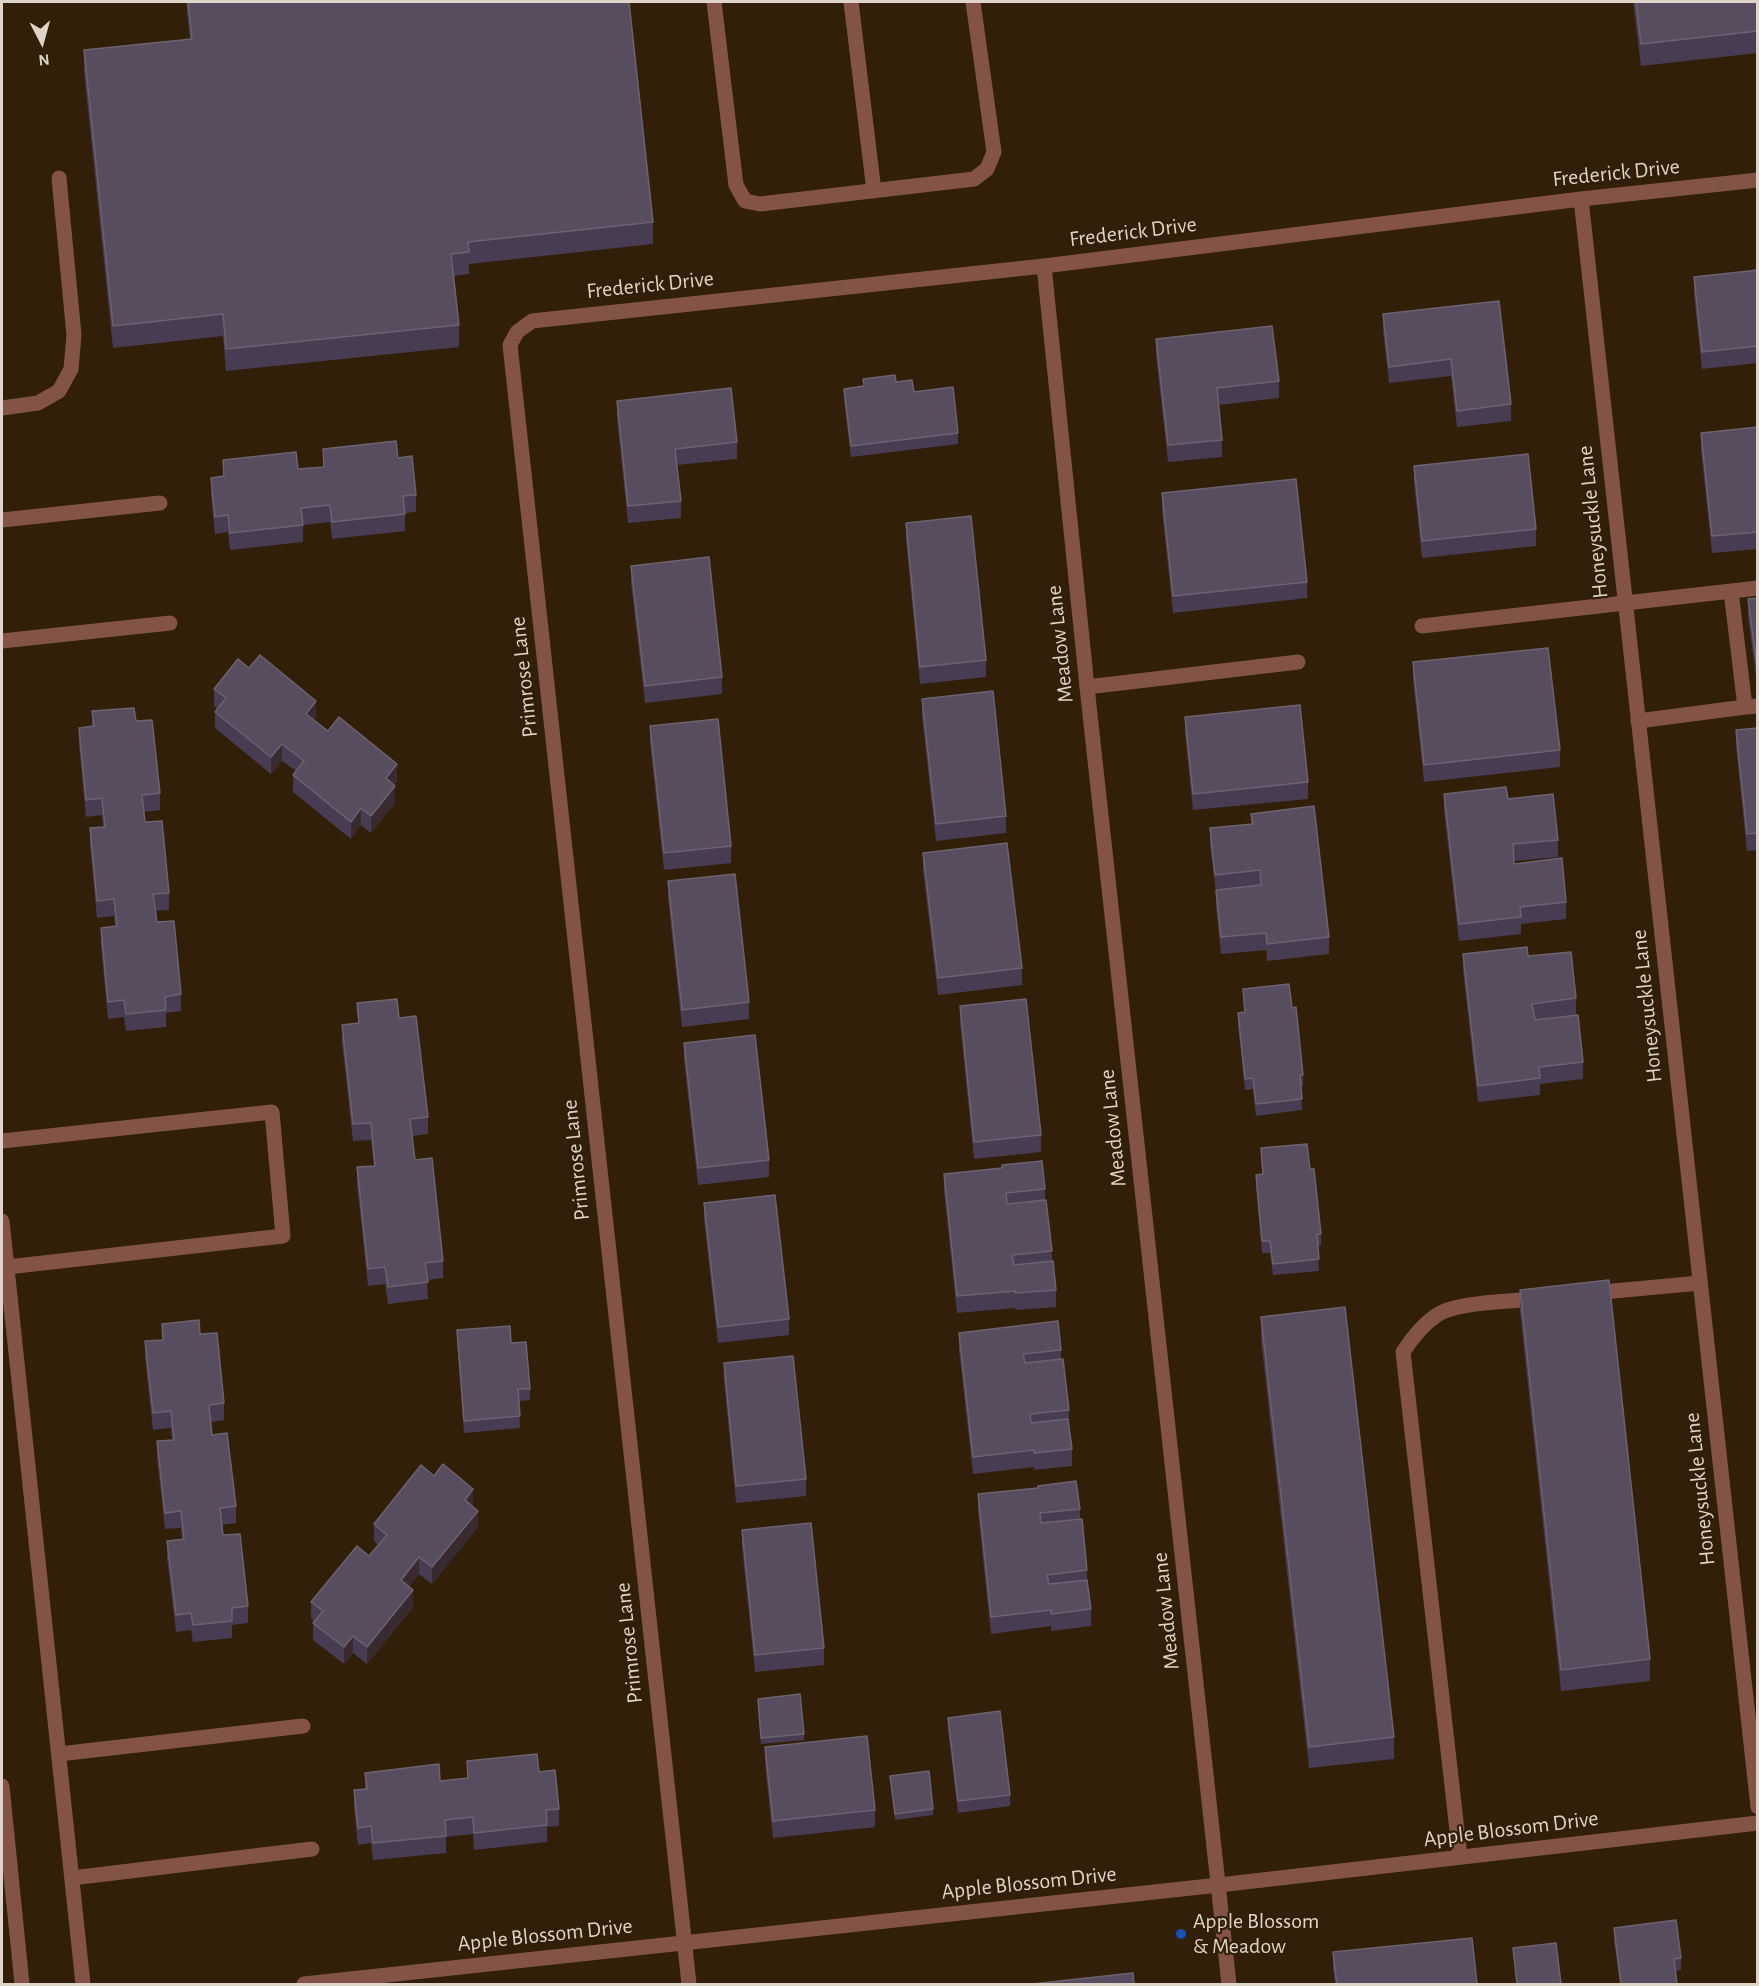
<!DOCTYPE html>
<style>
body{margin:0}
#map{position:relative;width:1759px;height:1986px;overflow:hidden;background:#311f09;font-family:"Alegreya Sans",sans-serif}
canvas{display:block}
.frame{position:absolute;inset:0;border:3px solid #dfd4c7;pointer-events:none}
.north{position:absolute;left:12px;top:12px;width:60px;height:60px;-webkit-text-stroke:4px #311f09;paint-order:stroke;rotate:174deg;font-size:16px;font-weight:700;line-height:24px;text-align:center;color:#dfd4c7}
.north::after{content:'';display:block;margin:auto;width:21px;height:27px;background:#dfd4c7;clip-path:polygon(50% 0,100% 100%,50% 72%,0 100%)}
</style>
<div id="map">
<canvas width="1759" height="1986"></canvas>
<div class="frame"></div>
<div class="north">N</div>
</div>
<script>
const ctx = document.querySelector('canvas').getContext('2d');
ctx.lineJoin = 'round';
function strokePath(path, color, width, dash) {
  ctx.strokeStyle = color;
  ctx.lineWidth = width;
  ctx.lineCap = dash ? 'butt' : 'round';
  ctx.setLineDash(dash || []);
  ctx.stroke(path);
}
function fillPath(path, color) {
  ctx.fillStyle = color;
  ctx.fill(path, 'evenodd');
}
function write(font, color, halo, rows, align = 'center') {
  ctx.font = font + ' "Alegreya Sans",sans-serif';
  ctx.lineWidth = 4.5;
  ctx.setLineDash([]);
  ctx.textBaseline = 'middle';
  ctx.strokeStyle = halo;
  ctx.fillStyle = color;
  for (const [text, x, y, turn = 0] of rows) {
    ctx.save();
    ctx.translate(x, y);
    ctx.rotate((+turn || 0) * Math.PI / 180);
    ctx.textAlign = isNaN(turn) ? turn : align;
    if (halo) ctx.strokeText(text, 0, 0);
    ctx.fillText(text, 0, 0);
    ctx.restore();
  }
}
strokePath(new Path2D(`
 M714 2 736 185 745 201 760 204 974 179 987 169 994 152 973 2
 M851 2 874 191
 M2 408 38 403 59 391 71 369 74 335 59 178
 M2 520 160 503
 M1731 591 1745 707 1758 706
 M1422 626 1758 588
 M2 641 170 623
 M1087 687 1298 662
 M1638 721 1745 707
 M2 1141 272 1112 283 1236 7 1267
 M2 1221 83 1984
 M1592 1293 1700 1283
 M59 1754 303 1726
 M2 1786 22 1984
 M1460 1857 1403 1352C1412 1338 1422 1325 1437 1315 1456 1302 1514 1301 1538 1299
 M72 1878 312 1849`), '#845347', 15);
strokePath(new Path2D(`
 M1581 199 1758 1807
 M1044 266 1087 687 1229 1984
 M304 1984 1219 1885 1758 1823
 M689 1984 510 345 517 332 532 321 1044 266 1581 199 1758 180`), '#845347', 15);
fillPath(new Path2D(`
 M186 2H629L653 222V244L469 264V274L454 276 459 325V347L226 371 223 336 113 348 84 72V50L190 39Z
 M1633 2H1758V53L1641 66Z
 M1758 270V363L1702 369 1694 294V277Z
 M1499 301 1511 404V421L1457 427 1451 376 1389 383 1383 331V314Z
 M1156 339 1279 381V398L1218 405 1222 440V457L1168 462 1156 355Z
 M863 379 896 382 914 392 958 433V444L851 457 844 400V389L863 386Z
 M617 401 737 442V459L677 465 681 501V518L628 523 617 418Z
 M1758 427V549L1712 553 1701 450V433Z
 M323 449 398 458 416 495V512L405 513V531L332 539 330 522 303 525V542L230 550 228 532 215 534 211 495V478L223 477V460L298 469 323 467Z
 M1414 466 1536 529V546L1422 558 1414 483Z
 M1162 493 1307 582V598L1173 613 1162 510Z
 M906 523 986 660V677L920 684 906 540Z
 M631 566 722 677V694L645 703 631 583Z
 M1758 598V684H1757L1748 616V599Z
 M1413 662 1560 750V767L1424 782 1413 679Z
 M214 689 316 718 314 720 328 731 397 781 394 785 395 803 371 833 361 825 351 839 293 792V775L296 771 282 761 271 774 215 728V712L217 708 214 706Z
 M922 699 1006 816V833L936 841 922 716Z
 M92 711 136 721 160 793V810L144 812 145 822 169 893V910L155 911 157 922 181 994V1011L166 1013V1027L126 1031 124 1017 108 1019 101 945V928L115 927 114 916 97 918 90 845V828L103 827 102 815 86 817 79 745V728L92 726Z
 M1185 717 1308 782V799L1193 810 1185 734Z
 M650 726 731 846V863L664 870 650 743Z
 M1758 728V850L1747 851 1736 747V730Z
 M1444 794 1508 799 1558 840V857L1514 861V864L1566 902V919L1521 924V934L1459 941 1444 811Z
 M1251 814 1329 937V954L1267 961 1266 950 1221 954 1216 906V892L1210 845V828L1251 824Z
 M923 853 1022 968V985L938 995 923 870Z
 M668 881 749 1002V1019L682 1027 668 898Z
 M1463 954 1528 956 1576 998V1015L1583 1062V1079L1540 1084V1095L1478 1102 1463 971Z
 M1243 989 1292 1008 1303 1075V1086H1301L1302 1110 1256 1116 1253 1089 1245 1090 1238 1025V1013H1244Z
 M357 1003 399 1018 428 1117V1134L412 1136 415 1160 443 1261V1278L427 1280 428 1299 388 1304 385 1284 368 1286 357 1184V1167L374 1166 371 1140 353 1141 342 1042V1025L358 1024Z
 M960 1006 1041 1135V1152L974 1159 960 1022Z
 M684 1043 769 1160V1177L698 1185 684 1060Z
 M1261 1148 1310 1169 1321 1234V1245L1318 1246 1319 1271 1273 1275 1270 1253H1262L1256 1186V1175L1262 1174Z
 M944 1174 1045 1189V1200L1056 1290V1307L1015 1310V1308L957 1313 944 1191Z
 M704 1203 789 1319V1335L718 1343 704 1220Z
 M1520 1290 1650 1659V1681L1561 1691 1520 1312Z
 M1261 1317 1394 1737V1759L1309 1768 1261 1339Z
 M162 1324 200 1334 224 1403V1420L211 1422 212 1435 236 1506V1523L222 1525 223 1535 248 1606V1623L232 1625V1638L193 1642 191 1630 176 1632 167 1558V1541L182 1540 181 1528 165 1529 157 1458V1441L172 1440 171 1428 153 1430 145 1358V1341L162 1340Z
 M457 1330 511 1343 530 1389V1400L519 1401 520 1428 464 1433 457 1341Z
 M959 1333 1061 1350V1359L1069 1410V1423L1072 1449V1466L1034 1470V1467L973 1474 959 1350Z
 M724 1363 806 1479V1496L736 1503 724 1380Z
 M434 1476 473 1506 478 1527 432 1584 419 1574 409 1587 413 1607 367 1664 353 1653 344 1664 313 1640V1623L314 1622 311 1618V1602L369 1556 378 1545 374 1541V1524Z
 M978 1494 1080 1509V1519L1087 1570V1583L1091 1609V1626L1051 1631V1626L991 1634 978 1511Z
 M742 1530 824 1648V1665L755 1672 742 1547Z
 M758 1699 804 1734V1740L761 1744Z
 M948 1718 1010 1795V1806L958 1813 948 1729Z
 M765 1747 875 1810V1827L773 1838 765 1764Z
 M467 1761 539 1772 559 1809V1826L547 1827V1842L474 1850 473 1834 446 1837V1853L373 1860 371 1843 358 1845 354 1807V1790L365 1789V1773L440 1781 467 1778Z
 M890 1776 933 1809V1815L895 1820Z
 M1614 1928 1681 1958V1970L1675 1971 1677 1984H1620L1614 1940Z
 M1333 1952 1477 1984H1335L1333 1969Z`), '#473c52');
fillPath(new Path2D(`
 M316 701V718L306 731V714Z
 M282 744V761L271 774V757Z
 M397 764V781L386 795V778Z
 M395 786V803L371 833V816Z
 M361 808V825L351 839V822Z
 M473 1489V1506L465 1517V1500Z
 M478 1511V1527L432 1584V1567Z
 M419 1557V1574L401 1597V1580Z
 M413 1590V1607L367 1664V1647Z
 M353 1636V1653L344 1664V1647Z`), '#382a2f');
const building = new Path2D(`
 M188 2H629L653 222 468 242 469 252 451 254 459 325 226 349 223 314 113 326 84 50 192 39Z
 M1636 2H1758V31L1641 44Z
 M1758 270V346L1702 352 1694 277Z
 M1499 301 1511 404 1457 411 1451 359 1389 367 1383 314Z
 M1272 326 1279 381 1217 388 1222 440 1168 445 1156 339Z
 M895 375 896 382 912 380 914 392 953 387 958 433 851 446 844 389 864 386 863 379Z
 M731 388 737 442 675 449 681 501 628 506 617 401Z
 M1758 427V532L1712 536 1701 433Z
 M396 441 398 458 412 456 416 495 403 496 405 514 332 522 330 505 301 508 303 525 230 533 228 515 215 517 211 478 224 476 223 460 296 452 298 469 324 467 323 449Z
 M1528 454 1536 529 1422 541 1414 466Z
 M1296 479 1307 582 1173 596 1162 493Z
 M971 516 986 660 920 667 906 523Z
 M709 557 722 677 645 686 631 566Z
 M1758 598V667H1757L1748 599Z
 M1548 648 1560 750 1424 765 1413 662Z
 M260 655 316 701 306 714 328 731 339 717 397 764 386 778 395 786 371 816 361 808 351 822 293 775 304 761 282 744 271 757 215 712 226 698 214 689 238 659 249 668Z
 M993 691 1006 816 936 824 922 699Z
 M1300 705 1308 782 1193 794 1185 717Z
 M134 708 136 721 152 720 160 793 142 795 145 822 162 821 169 893 153 894 157 922 174 921 181 994 165 997 166 1010 126 1014 124 1000 108 1002 101 928 117 926 114 899 97 901 90 828 105 827 102 798 86 800 79 728 94 726 92 711Z
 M718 719 731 846 664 853 650 726Z
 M1758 728V833L1747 834 1736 730Z
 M1506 787 1508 799 1553 794 1558 840 1513 844 1514 864 1562 858 1566 902 1520 907 1521 917 1459 924 1444 794Z
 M1314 806 1329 937 1267 944 1266 933 1221 937 1216 890 1261 885 1260 870 1215 875 1210 828 1253 824 1251 814Z
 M1007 843 1022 968 938 978 923 853Z
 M735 874 749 1002 682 1010 668 881Z
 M1527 947 1528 956 1571 952 1576 998 1532 1004 1535 1020 1578 1015 1583 1062 1539 1067 1540 1078 1478 1086 1463 954Z
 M1289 984 1292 1008 1296 1007 1303 1075H1300L1302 1099 1256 1104 1253 1078 1245 1079 1238 1013 1245 1012 1243 989Z
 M397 999 399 1018 416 1016 428 1117 410 1119 415 1160 432 1158 443 1261 425 1263 428 1282 388 1287 385 1267 368 1269 357 1167 375 1166 371 1123 353 1124 342 1025 359 1023 357 1003Z
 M1026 999 1041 1135 974 1142 960 1006Z
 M755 1035 769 1160 698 1168 684 1043Z
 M1307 1144 1310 1169H1314L1321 1234H1317L1319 1259 1273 1264 1270 1241H1262L1256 1175 1263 1174 1261 1148Z
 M1042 1161 1045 1189 1006 1193 1007 1204 1046 1200 1052 1251 1012 1255 1014 1265 1053 1261 1056 1290 1015 1293 1016 1291 957 1296 944 1174 1002 1168V1165Z
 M775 1195 789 1319 718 1327 704 1203Z
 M1609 1280 1650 1659 1561 1670 1520 1290Z
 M1345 1307 1394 1737 1309 1747 1261 1317Z
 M199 1320 200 1334 217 1333 224 1403 209 1405 212 1435 227 1433 236 1506 220 1508 223 1535 240 1534 248 1606 232 1608V1621L193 1625 191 1613 176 1615 167 1541 184 1539 181 1511 165 1513 157 1441 174 1440 171 1411 153 1413 145 1341 163 1340 162 1324Z
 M1058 1321 1061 1350 1023 1354 1025 1363 1063 1359 1069 1410 1030 1414 1031 1423 1068 1419 1072 1449 1034 1453V1450L973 1457 959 1333Z
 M510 1326 511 1343 526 1342 530 1389H518L520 1416 464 1421 457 1330Z
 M793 1356 806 1479 736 1486 724 1363Z
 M443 1464 473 1489 465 1500 478 1511 432 1567 419 1557 401 1580 413 1590 367 1647 353 1636 344 1647 313 1623 323 1611 311 1602 357 1546 369 1556 387 1535 374 1524 421 1465 434 1476Z
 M1076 1481 1080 1509 1040 1513 1041 1523 1082 1519 1087 1570 1047 1575 1049 1584 1087 1580 1091 1609 1051 1614V1610L991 1617 978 1494 1038 1488V1486Z
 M811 1523 824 1648 755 1655 742 1530Z
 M800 1694 804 1734 761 1738 758 1699Z
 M1000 1711 1010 1795 958 1801 948 1718Z
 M867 1736 875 1810 773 1821 765 1747Z
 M537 1754 539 1772 555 1770 559 1809 546 1810 547 1825 474 1833 473 1817 445 1820 446 1836 373 1843 371 1826 358 1828 354 1790 367 1789 365 1773 439 1764 440 1781 468 1778 467 1761Z
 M929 1771 933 1809 895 1814 890 1776Z
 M1676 1920 1681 1958 1674 1959 1677 1984H1621L1614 1928Z
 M1472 1938 1477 1984H1337L1333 1952Z
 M1556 1943 1561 1984H1517L1513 1948Z
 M1133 1973 1134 1984H1032Z`);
fillPath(building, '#584d5e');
strokePath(building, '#6d626f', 1.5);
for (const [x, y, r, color] of [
 [1181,1934,6,"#1a4fb4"]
]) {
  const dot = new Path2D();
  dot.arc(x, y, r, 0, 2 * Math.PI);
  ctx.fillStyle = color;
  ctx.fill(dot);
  strokePath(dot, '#311f09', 2);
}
write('22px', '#dfd4c7', '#311f09', [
 ["Frederick Drive",1616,173,-6],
 ["Frederick Drive",1133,232,-7],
 ["Frederick Drive",650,285,-6],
 ["Honeysuckle Lane",1593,522,-96],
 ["Meadow Lane",1060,644,-96],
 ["Primrose Lane",524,677,-96],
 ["Honeysuckle Lane",1647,1006,-96],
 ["Meadow Lane",1113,1128,-96],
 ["Primrose Lane",576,1160,-96],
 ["Honeysuckle Lane",1700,1489,-96],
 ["Meadow Lane",1166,1611,-96],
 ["Primrose Lane",629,1643,-96],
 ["Apple Blossom Drive",1511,1829,-7],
 ["Apple Blossom Drive",1029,1883,-6],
 ["Apple Blossom Drive",545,1935,-6]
]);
write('22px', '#dfd4c7', '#311f09', [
 ["Apple Blossom",1193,1921],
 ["& Meadow",1193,1946]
], 'left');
</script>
